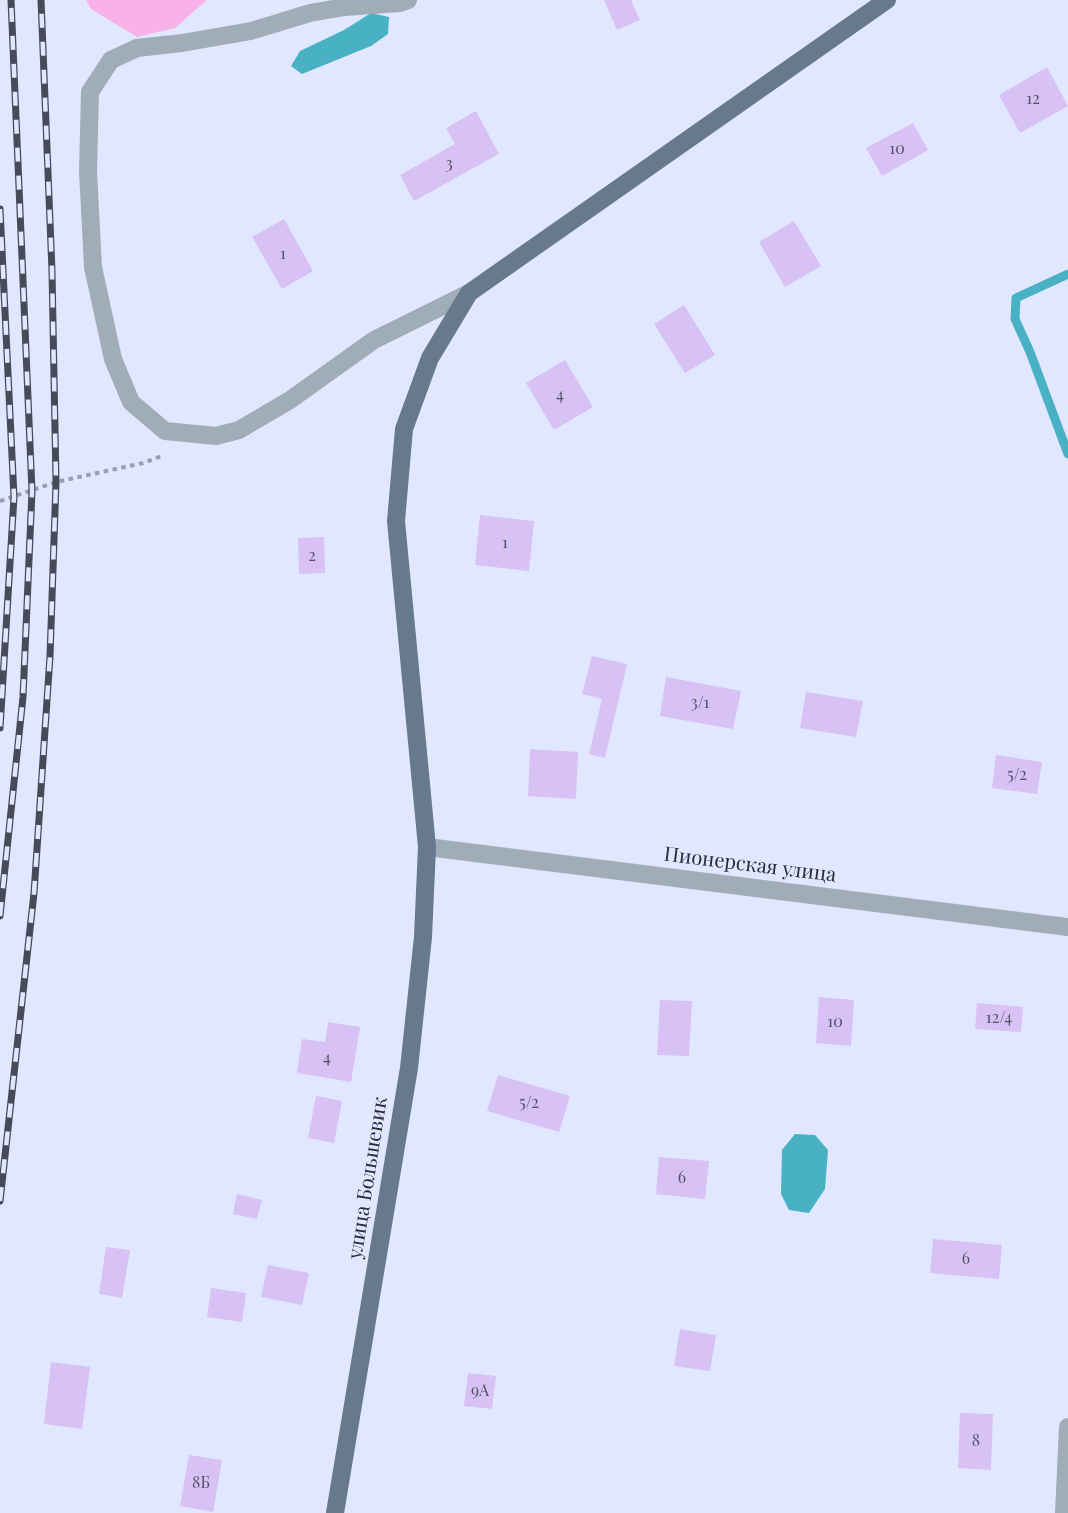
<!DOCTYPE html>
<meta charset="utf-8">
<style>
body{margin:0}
canvas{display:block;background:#e1e7ff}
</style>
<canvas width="1068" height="1513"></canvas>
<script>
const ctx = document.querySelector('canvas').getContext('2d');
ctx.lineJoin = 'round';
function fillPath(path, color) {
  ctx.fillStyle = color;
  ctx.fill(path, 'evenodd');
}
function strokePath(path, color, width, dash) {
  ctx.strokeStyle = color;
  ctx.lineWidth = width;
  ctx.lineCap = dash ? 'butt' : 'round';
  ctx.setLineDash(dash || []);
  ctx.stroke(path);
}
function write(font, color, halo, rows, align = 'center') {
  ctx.font = font + ' "Playfair Display",serif';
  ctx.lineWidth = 4.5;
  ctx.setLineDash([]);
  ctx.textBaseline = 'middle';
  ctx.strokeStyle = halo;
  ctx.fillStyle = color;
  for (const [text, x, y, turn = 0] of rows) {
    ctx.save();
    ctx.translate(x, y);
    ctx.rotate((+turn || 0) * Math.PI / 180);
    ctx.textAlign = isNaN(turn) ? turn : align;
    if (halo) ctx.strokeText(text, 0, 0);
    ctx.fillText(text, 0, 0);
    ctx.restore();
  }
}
fillPath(new Path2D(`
 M86 0H207L175 28 137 37 91 9Z`), '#f9b2e8');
fillPath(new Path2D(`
 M371 13 389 17 388 34 371 46 302 74 291 66 300 51 344 30Z
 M795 1134 815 1135 828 1150 825 1189 809 1213 789 1210 781 1194 782 1150Z`), '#48b1c4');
strokePath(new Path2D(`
 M1068 274 1016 298 1015 319 1030 352 1068 454`), '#48b1c4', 9);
fillPath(new Path2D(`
 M604 0H631L640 20 617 30Z
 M1047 67 1068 106 1020 133 999 95Z
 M476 111 499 154 414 201 400 175 455 144 446 128Z
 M913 123 928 150 882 176 866 148Z
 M284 219 313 271 282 289 252 237Z
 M794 221 821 266 785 287 759 242Z
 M684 305 715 355 685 373 654 324Z
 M565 360 593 407 554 430 526 383Z
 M480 515 534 521 529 571 475 565Z
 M324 537 325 573 299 574 298 538Z
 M592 656 627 664 605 758 589 754 602 699 582 694Z
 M666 677 741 691 733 729 660 716Z
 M806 692 863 701 856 737 800 728Z
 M530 749 578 752 576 799 528 796Z
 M996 755 1042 762 1037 794 992 788Z
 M819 997 854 1000 851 1046 816 1043Z
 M660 1000 692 1001 689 1056 657 1055Z
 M977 1003 1023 1007 1021 1032 975 1029Z
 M328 1022 360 1027 351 1082 297 1073 302 1039 325 1042Z
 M498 1075 570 1096 559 1132 487 1111Z
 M316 1096 342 1101 334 1143 308 1138Z
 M659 1157 709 1161 705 1199 656 1194Z
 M237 1194 262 1200 257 1219 233 1214Z
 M933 1239 1002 1245 999 1279 930 1273Z
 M106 1247 130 1250 122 1298 99 1294Z
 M268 1265 309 1273 302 1305 261 1297Z
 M211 1288 246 1293 242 1322 207 1317Z
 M680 1329 716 1335 710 1371 674 1366Z
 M51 1362 90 1367 82 1429 44 1424Z
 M468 1373 496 1376 492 1409 464 1406Z
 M960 1413 993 1414 991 1470 958 1468Z
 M189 1455 222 1460 213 1512 180 1506Z`), '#d8c1f5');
strokePath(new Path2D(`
 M0 501 56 482 143 463 162 456`), '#989db0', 4, [4.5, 4.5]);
strokePath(new Path2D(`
 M408 0 400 3 345 7 310 13 251 31 182 43 137 48 111 60 90 92 88 171 93 267 113 359 131 402 165 431 216 436 239 430 290 400 374 340 469 293
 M427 847 1068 927
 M1064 1513 1068 1427`), '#a1adb6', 18);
strokePath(new Path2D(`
 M335 1513 409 1068 423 937 427 847 396 521 404 429 430 358 469 293 887 0`), '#667a8b', 18);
const rail = new Path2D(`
 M0 209 14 497 0 728
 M0 916 23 697 32 491 11 0
 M0 1201 34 893 50 656 56 482 52 271 41 0`);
strokePath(rail, '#474a58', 7);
strokePath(rail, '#e1e7ff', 4.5, [14]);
write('16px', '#545066', null, [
 ["12",1033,99],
 ["10",897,149],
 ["3",449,164],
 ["1",283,254],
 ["4",560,395],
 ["1",505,543],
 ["2",312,556],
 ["3/1",700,703],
 ["5/2",1017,775],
 ["12/4",999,1018],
 ["10",835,1022],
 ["4",327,1058],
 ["5/2",529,1103],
 ["6",682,1178],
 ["6",966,1259],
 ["9А",480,1391],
 ["8",976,1441],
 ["8Б",201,1483]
]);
write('20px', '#282b36', '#e1e7ff', [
 ["Пионерская улица",750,865,7],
 ["улица Большевик",368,1178,-81]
]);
</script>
